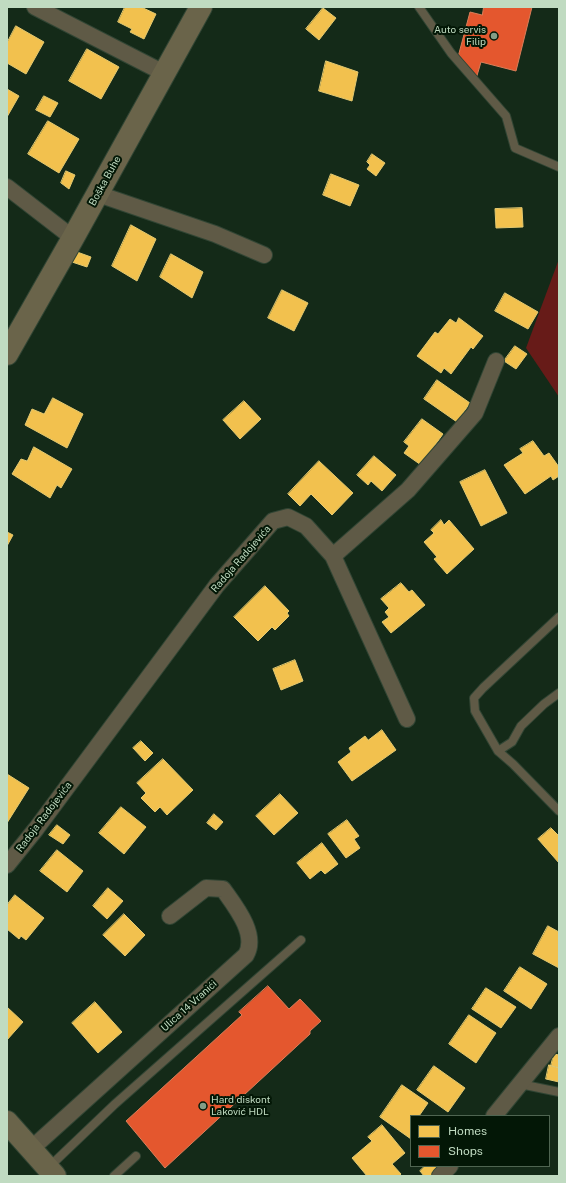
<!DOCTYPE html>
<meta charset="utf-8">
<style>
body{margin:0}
#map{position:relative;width:566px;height:1183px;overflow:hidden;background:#142a18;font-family:"Public Sans",sans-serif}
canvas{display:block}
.frame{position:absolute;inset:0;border:8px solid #c0dbc1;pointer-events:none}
.legend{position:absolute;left:410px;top:1115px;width:140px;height:52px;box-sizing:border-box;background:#031706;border:1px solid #4f6551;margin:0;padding:5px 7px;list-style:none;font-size:12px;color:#c0dbc1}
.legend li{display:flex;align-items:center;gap:8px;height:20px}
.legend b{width:20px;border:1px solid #4f6551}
</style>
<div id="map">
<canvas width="566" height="1183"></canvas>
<div class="frame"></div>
<ul class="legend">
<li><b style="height:11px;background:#f2c14e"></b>Homes</li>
<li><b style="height:11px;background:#e4572e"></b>Shops</li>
</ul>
</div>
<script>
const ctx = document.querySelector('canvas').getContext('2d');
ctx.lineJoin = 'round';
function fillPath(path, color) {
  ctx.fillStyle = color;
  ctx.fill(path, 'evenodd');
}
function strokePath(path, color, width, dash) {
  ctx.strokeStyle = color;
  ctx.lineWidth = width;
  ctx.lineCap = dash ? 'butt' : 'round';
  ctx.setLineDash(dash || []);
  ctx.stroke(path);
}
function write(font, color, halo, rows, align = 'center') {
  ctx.font = font + ' "Public Sans",sans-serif';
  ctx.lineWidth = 4;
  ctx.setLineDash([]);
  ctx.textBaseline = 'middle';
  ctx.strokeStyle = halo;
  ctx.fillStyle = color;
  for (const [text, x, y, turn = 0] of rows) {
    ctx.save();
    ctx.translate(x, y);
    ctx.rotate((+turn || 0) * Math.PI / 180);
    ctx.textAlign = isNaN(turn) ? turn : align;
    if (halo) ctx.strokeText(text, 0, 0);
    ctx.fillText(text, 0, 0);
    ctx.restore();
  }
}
fillPath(new Path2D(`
 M559 259V397L526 348Z`), '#671b18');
const homes = new Path2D(`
 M125 7H141L156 14 144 39 130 32 132 29 118 22Z
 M323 8 336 18 319 40 306 29Z
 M16 26 44 42 26 74 7 63V43Z
 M87 49 119 67 101 99 69 81Z
 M326 61 358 72 352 101 319 91Z
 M7 89 19 96 7 117Z
 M44 96 58 103 50 117 36 110Z
 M48 121 79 139 59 173 28 154Z
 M372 154 385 163 376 176 367 169 370 165 367 162Z
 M66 171 75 175 69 189 61 183Z
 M331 174 359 185 350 206 323 195Z
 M522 208 523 227 496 228 495 209Z
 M131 225 156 239 137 281 112 266Z
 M77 252 91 257 87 267 72 262Z
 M171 254 203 272 192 298 160 277Z
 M282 290 308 303 294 331 268 318Z
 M505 293 538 312 528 329 495 311Z
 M459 318 483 336 473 349 471 347 451 374 444 368 441 373 417 356 435 332 438 334 450 319 456 323Z
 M515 346 527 354 516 369 504 361Z
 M437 380 470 403 457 422 424 399Z
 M53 398 83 414 67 448 25 425 32 409 44 414Z
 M244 401 261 419 240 439 223 420Z
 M422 419 443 434 421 465 404 453 409 446 404 442Z
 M533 441 544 456 549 453 559 467V476L553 480 551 476 525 494 504 465 523 453 520 449Z
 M34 447 72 469 61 488 57 485 50 498 12 474 21 459 27 461Z
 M374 456 396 475 382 491 371 481 368 485 357 475Z
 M319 461 353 493 332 515 311 494 300 506 288 494Z
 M485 470 507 513 481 526 460 482Z
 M441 520 444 525 449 520 474 549 447 574 434 559 437 557 424 542 434 533 431 530Z
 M7 532 13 535 7 546Z
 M401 583 409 592 412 590 425 605 391 633 382 622 389 617 385 612 389 608 381 599Z
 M265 586 289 611 287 613 289 616 275 630 272 627 258 641 234 617Z
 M295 660 303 681 281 690 273 669Z
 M382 730 396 750 352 781 338 762 351 752 349 748 365 736 368 740Z
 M141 741 153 753 145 761 133 748Z
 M163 759 193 790 167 815 160 807 155 812 141 798 146 793 137 783Z
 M7 774 29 788 7 823Z
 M280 794 298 813 274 835 256 816Z
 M121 807 146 827 124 854 99 833Z
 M214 814 223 822 216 830 207 823Z
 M347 820 359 836 354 839 360 848 346 858 328 834Z
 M57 825 70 835 63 844 49 835Z
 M551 828 559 836V863L538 839Z
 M322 843 338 864 325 874 321 870 310 879 297 863Z
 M57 850 83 871 67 892 40 871Z
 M108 888 123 901 107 919 93 906Z
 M15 895 44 918 26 940 21 936 19 939 7 929V905Z
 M124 914 145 935 125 956 103 935Z
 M548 926 559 932V968L533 954Z
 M520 967 547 984 531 1009 504 991Z
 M486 988 516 1007 501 1028 472 1009Z
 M95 1002 122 1032 98 1053 72 1023Z
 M7 1007 23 1022 7 1040Z
 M469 1015 496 1033 476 1063 449 1044Z
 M554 1054 559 1055V1068L551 1066Z
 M549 1065 559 1068V1082L546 1079Z
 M434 1066 465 1088 448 1112 417 1090Z
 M402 1085 428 1103 419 1116H411V1139L380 1117Z
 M382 1125 405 1153 392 1164 401 1174 399 1176H367L352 1158 372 1141 368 1137Z
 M425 1166H443L431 1176H424L420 1171Z`);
fillPath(homes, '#f2c14e');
strokePath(homes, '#e3c970', 1);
const shops = new Path2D(`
 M484 7H532L516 71 481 62 476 79 458 57 470 12 482 15Z
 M268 986 289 1009 300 999 321 1021 310 1031V1034L165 1168 126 1121 242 1015 239 1012Z`);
fillPath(shops, '#e4572e');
strokePath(shops, '#d97f5a', 1);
const lane = new Path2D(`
 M419 7 451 53 506 116 515 148 559 167
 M559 617 483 688 474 698 475 711 498 751 513 764 559 811
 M498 751 512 742 521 726 544 704 559 693
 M520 1084 559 1092
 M49 1167 115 1104 301 940
 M114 1176 136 1156`);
const street = new Path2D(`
 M35 7 164 73
 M7 187 73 238
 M98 194 215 234 264 255
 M333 556 407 719
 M7 865 36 829 217 585 273 521 288 517 306 526 333 556 408 490 475 413 496 361
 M494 1116 559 1036
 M31 1149 246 955C258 934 235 906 223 889L206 888 170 916
 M440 1176 450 1166`);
const secondary = new Path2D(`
 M7 354 73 238 201 7
 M7 1122 55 1176`);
strokePath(lane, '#314534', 10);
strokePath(street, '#314534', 18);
strokePath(secondary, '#314534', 24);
strokePath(lane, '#5f5a46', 8);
strokePath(street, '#5f5a46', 16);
strokePath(secondary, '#6a644a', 22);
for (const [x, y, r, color] of [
 [494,36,4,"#849d86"],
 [203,1106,4,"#849d86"]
]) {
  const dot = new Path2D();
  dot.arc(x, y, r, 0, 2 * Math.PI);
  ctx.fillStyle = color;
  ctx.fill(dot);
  strokePath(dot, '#031706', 1.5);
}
write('10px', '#c0dbc1', '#031706', [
 ["Auto servis",486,30],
 ["Filip",486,42],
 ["Hard diskont",211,1100,"left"],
 ["Laković HDL",211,1112,"left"]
], 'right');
write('10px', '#c0dbc1', '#031706', [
 ["Boška Buhe",105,181,-61],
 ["Radoja Radojevića",241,559,-49],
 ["Radoja Radojevića",44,817,-53],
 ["Ulica 14 Vranići",189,1006,-42]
]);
</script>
